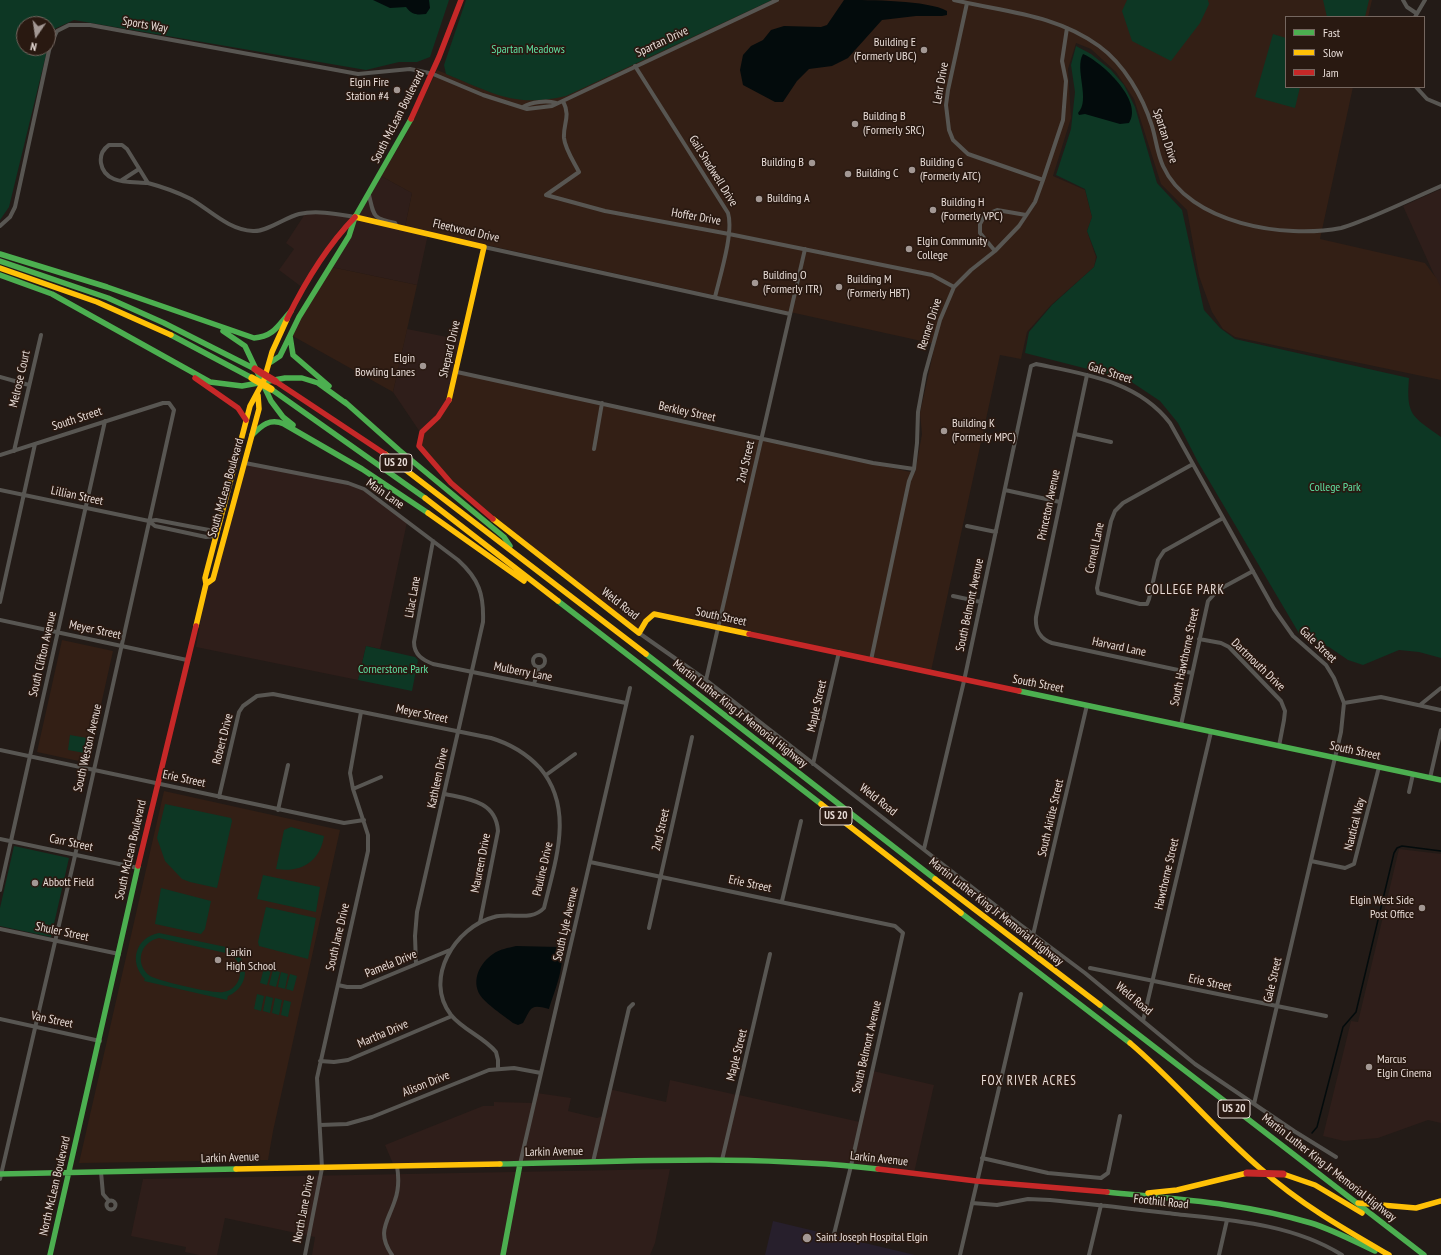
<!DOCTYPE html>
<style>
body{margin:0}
#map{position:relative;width:1441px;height:1255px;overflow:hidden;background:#231b17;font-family:"PT Sans Narrow",sans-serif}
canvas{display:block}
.legend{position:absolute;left:1285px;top:16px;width:140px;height:72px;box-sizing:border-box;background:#291911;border:1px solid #756760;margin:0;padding:5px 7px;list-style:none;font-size:12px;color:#e8dcd7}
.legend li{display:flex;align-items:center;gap:8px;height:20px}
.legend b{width:20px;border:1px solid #756760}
.north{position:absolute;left:16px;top:16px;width:40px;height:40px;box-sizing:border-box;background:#291911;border:1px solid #756760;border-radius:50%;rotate:193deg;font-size:11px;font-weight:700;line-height:16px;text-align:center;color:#e8dcd7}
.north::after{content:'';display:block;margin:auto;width:14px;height:18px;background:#a39894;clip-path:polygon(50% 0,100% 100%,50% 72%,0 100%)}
</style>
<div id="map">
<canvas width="1441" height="1255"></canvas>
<ul class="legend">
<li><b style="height:5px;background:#4caf50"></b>Fast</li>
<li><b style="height:5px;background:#ffc107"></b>Slow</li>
<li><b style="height:5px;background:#c62828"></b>Jam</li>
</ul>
<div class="north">N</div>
</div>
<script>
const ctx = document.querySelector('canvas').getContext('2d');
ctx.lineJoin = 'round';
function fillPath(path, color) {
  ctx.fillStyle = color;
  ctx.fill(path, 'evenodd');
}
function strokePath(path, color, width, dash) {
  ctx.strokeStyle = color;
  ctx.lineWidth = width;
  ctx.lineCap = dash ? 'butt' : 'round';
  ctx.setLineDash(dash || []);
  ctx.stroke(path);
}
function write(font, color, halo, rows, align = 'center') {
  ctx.font = font + ' "PT Sans Narrow",sans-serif';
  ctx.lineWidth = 3.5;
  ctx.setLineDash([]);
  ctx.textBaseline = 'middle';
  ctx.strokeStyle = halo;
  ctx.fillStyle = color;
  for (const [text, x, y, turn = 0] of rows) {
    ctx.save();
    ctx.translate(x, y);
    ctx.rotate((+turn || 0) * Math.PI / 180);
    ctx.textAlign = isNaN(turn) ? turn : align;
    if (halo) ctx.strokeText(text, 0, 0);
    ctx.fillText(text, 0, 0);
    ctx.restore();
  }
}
fillPath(new Path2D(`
 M381 176 412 193 405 227 356 216Z
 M1441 189V290L1403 206Z
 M321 213 352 218 339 230 303 288 279 270 294 249 286 243 305 214Z
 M355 218 428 234 417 285 331 267Z
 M407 329 462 340 450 393 443 408 420 432 393 392Z
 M246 464 347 484 365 491 407 522 380 649 366 646 358 680 196 647 207 584 214 579Z
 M1399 849 1441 854V1123L1428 1120 1378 1138 1344 1141 1323 1136 1351 1021 1358 1022Z
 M873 1071 934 1085 914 1173 852 1166Z
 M670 1080 737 1095 721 1159 394 1166 385 1145 483 1106H494V1102L534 1103 537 1093 571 1098 568 1111 597 1118 603 1116 609 1089 666 1102Z
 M739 1095 860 1122 850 1165 723 1159Z
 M670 1169 655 1243 650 1255H312L315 1237 225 1218 217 1255H199L185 1252 186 1247 131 1236 143 1179Z`), '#2f1e1a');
fillPath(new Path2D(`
 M766 0H1372L1368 17H1286V87H1353L1320 239 1425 263 1437 279 1441 288V380L1235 337 1223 329 1212 312 1199 276 1187 210 1161 184 1134 99 1116 72 1091 49 1076 43 1068 69 1071 118 1053 176 1085 190 1092 217 1087 231 1096 257 1094 267 1051 305 1027 332 1021 359 1000 355 931 671 653 613 639 630 497 521 442 473 421 446 423 432 439 417 458 373 915 473 922 434 920 413 935 344 405 227 412 193 381 176 404 138 437 70 493 93Z
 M331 267 417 285 393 392 291 335Z
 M62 640 113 651 88 763 37 752Z
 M164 791 340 830 273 1131 268 1160 79 1163Z`), '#331f15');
fillPath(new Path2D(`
 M773 1221 915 1255H765Z`), '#271f2c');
fillPath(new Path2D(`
 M0 0H449L430 57 417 62H399L366 70 74 20 52 30 9 207 0 220ZM24 24H48V48H24Z
 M466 0H772L566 96C514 108 493 93 446 74L444 65Z
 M1127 0H1208L1209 4 1200 23 1171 61 1132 41 1122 11Z
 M1323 0H1369L1365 17H1327Z
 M1273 34 1286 38V87H1300L1295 108 1255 97Z
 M1076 46 1091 54 1111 70 1124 85 1135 107 1157 183 1182 210 1204 310 1220 328 1235 339 1409 378C1406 416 1412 416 1441 437V658L1419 652 1399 650 1363 665 1348 660 1329 647 1300 635 1198 462 1178 423 1160 401 1127 379 1025 353 1029 332 1052 305 1094 267 1097 257 1087 231 1092 217 1085 189 1056 175 1071 129 1075 92 1071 65Z
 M366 646 415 657 418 660 412 691 358 680Z
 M70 735 87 738 85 753 68 750Z
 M165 804 231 818 232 821 217 888 190 882 182 879 165 861 157 838Z
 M291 827 324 836C320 862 301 873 276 869L284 830Z
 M14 846 69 858 51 937 0 926V908Z
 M263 875 320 887 316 912 257 899Z
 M161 888 211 901 205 929 201 934 155 924Z
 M266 907 316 918 308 959 259 946 258 942Z
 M159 933 226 947C250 955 252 986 228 996L227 1000 144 981 145 979C128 962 136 937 159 933ZM159 938 230 954C237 959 241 965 240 973 240 982 233 991 223 992 213 994 159 981 150 976 134 964 140 942 159 938Z
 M264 968 271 970 267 985 260 983Z
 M273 970 280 972 276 987 269 985Z
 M281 972 288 974 285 989 278 987Z
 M290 974 297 976 293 991 286 989Z
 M257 994 264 996 261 1011 254 1009Z
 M266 996 273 998 270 1013 263 1011Z
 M275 998 282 1000 279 1015 272 1013Z
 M284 1000 291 1002 288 1017 281 1015Z`), '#0d3724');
fillPath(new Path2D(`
 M373 0H429L430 8 426 14C417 15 412 15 406 7L390 8Z
 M844 0C869 0 928 0 947 11V15L942 16H916L882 20 848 58 832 66 809 69 797 81 783 102H775L743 85 740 70 743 55 751 46 763 40 771 30 784 26 821 27 827 25Z
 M1083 54C1102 62 1144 101 1129 123L1120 124 1085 114 1079 115 1078 113C1091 100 1074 69 1083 54Z
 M516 946 558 947C569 959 553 994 549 1009 530 1004 532 1007 523 1023L518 1025 513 1023C504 1016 485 1003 480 995 471 980 480 963 493 954 500 949 508 948 516 946Z`), '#030b0c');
strokePath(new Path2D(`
 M1312 1133 1317 1127 1343 1027 1356 1012 1394 853 1397 848 1402 846 1441 851`), '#030b0c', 1.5);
strokePath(new Path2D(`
 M954 0C1005 12 1055 14 1099 46 1124 64 1143 97 1152 126 1156 139 1157 153 1163 166 1189 224 1285 239 1341 228 1349 226 1358 222 1366 219 1391 209 1416 197 1441 186
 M1403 0 1407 7 1416 13
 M967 3 948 90 946 105 949 130 953 140 968 154 1043 180
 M1415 17 1425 0
 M635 66 728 213C734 232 720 276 715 297
 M1416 87 1427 99 1441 105
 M563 101C571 117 563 123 564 138 565 149 574 162 579 172L546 195 605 211 729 234 932 275 954 287
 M523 107C531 102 547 100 556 103
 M109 145H122L127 149 148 183C138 182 123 183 114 179 99 173 96 154 109 145Z
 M122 180 139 169
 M148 183C163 187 177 192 191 199 211 211 229 230 253 231 267 232 286 217 299 214 317 210 337 214 355 217
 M369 195C374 216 372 218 395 223L397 227
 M0 226 10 217 15 207 50 46 57 31 69 25H90L358 74 410 69 420 71 433 74 483 95 527 109 552 106 777 0
 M484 247 790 314
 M995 251 980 233V224L985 215 997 210 1026 215
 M457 372 873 463 914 469
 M1087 375 1036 617C1035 629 1040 639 1052 643L1192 673
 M0 377 29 385
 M1075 434 1111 442
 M594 449 602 403
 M14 451 41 335
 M0 455 163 403H169L174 410 74 860 0 1179
 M245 463 348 483 364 489 458 560C479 579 484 594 483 622L417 912 415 936 416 964
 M1193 464 1123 503 1115 511 1111 521 1097 588 1098 593 1140 604H1147L1149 599 1158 560 1164 551 1223 518
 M0 490 149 521 156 520 209 530 215 536
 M1005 490 1060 502
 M149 521 155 526 206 537 215 536
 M967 526 996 532
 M433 541 414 642C414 655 423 660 433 664L626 703
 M953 596 981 602
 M0 602 35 444
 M0 620 187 660
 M639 633 706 680 1018 923 1085 973 1195 1064 1294 1131 1336 1157
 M1199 639 1221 643 1229 647 1281 701 1285 711 1284 720 1279 746
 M533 661a6 6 0 1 1 12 0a6 6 0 1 1-12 0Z
 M871 660 909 481 914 469 917 443 918 412 925 374 940 320 954 287 971 270 995 251 1019 226 1035 202 1043 180 1063 120 1066 81 1062 61 1067 28
 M706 680 805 249
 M534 684 539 667
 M1344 703 1381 697 1441 710
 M1420 705 1441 688
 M1181 725 1208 601 1218 590 1253 571
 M0 750 344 823 364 820
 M813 764 839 652
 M546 775 575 754
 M1430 778 1441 730
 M353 789 381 777
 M1409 792 1413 774
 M445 794C468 799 496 801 498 831L480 922
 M219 797 239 712 243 706 257 696 273 694 283 696 491 738C511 744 526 753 540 768 575 809 555 862 544 908 531 922 511 912 494 917 455 927 423 979 451 1015 463 1030 484 1037 496 1052L498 1060V1069
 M278 810 288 765
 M0 839 138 868
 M924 849 964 681 1031 366 1036 364C1085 374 1138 381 1170 423L1274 609 1293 636 1326 665 1334 678 1344 703 1341 732 1254 1104
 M1311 861 1345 868 1354 864 1379 767
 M590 862 895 926 903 933 851 1166 834 1234
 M0 890 105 421
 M782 901 801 821
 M649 928 692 737
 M0 929 119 954
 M1033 935 1087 705
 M1090 968 1326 1016
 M338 985 347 987H361L450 950
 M0 1019 100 1041
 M1143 1021 1211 732
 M320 1061 334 1062 348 1060 452 1016
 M320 1125 347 1124 372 1117 489 1070 514 1068 541 1073
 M982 1158 1048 1173 1101 1178 1108 1173 1120 1116
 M722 1160 770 954
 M593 1162 629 1008 633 1004
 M520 1164 630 688
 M101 1172 103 1194 109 1201
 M106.5 1205a4.5 4.5 0 1 1 9 0a4.5 4.5 0 1 1-9 0Z
 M972 1203 997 1205 1028 1199 1050 1200C1092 1204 1133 1209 1175 1214 1231 1220 1293 1224 1342 1255
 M305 1255 322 1168 317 1078 368 851V835L353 789 350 773 361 712
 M392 1255C376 1232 388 1222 395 1200 399 1189 399 1178 397 1166
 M960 1255 1021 994
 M1089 1255 1101 1205
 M1219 1255 1227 1220`), '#585652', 4);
strokePath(new Path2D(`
 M0 254 107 287 254 338C274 337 279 324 291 311
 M0 261 108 298 164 323 255 369
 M0 275 52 294 210 382 242 386 285 378H302L318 383 347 404
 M223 331 245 346 271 401 283 417 293 425
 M171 335 252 378
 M290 336 293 355 329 386
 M271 362 280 356 299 317 349 236 355 217 411 119
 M271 389 425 498
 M345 402 399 450 504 537 510 546
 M252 435C262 425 270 418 284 424L362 469 428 513
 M558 601 821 804
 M646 654 935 879
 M1019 691 1441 780
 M961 913 1130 1043
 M1100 1005 1424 1255
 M500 1164C625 1162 753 1154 878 1169
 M0 1174 236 1169
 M1107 1192C1175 1199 1245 1203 1311 1223 1333 1230 1354 1241 1375 1251
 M50 1255 138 866
 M503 1255 520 1164`), '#4caf50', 5.5);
strokePath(new Path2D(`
 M355 217 484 247 449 400
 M0 268 97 302 171 335
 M385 454 646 654
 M425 498 558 601
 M428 513 524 581
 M493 519 639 633 646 621 654 614 749 634
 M206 584 213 579 259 409 258 395
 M196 626 206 584 205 578 250 406 264 380 272 352 287 319
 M821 804 961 913
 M935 879 1100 1005
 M1130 1043C1176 1082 1215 1130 1261 1169 1300 1204 1344 1229 1389 1255
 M236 1169 500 1164
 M1283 1174 1315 1185 1362 1213
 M1148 1193 1177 1190 1247 1173
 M1358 1203 1416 1208 1441 1201`), '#ffc107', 5.5);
strokePath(new Path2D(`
 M411 119 439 57 461 0
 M287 319C305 282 326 247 355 217
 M195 378 238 408 246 420
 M275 381 385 454
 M449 400 438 417 422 432 419 446 451 483 493 519
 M749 634 1019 691
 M138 866 196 626
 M878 1169 976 1181 1107 1192`), '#c62828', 5.5);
strokePath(new Path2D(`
 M252 378 271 389`), '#ffc107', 7);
strokePath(new Path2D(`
 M255 369 275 381
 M1247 1173 1283 1174`), '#c62828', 7);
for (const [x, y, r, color] of [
 [924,50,4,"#a39894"],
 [397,90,4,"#a39894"],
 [855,124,4,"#a39894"],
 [812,163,4,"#a39894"],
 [912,170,4,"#a39894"],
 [848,174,4,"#a39894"],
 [759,199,4,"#a39894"],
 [933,210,4,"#a39894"],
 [909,249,4,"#a39894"],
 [755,283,4,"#a39894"],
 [839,287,4,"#a39894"],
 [423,366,4,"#a39894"],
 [944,431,4,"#a39894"],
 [35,883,4,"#a39894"],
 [1422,908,4,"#a39894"],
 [218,960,4,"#a39894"],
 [1369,1067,4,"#a39894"],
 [807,1238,5,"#a39894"]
]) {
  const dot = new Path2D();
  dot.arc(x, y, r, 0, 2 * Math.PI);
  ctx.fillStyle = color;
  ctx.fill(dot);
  strokePath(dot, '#291911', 1.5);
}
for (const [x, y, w] of [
 [396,463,32],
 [836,816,32],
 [1234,1109,32]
]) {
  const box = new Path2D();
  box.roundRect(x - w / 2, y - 9, w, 18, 3);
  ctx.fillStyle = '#291911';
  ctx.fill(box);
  strokePath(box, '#e8dcd7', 1);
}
write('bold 11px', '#e8dcd7', null, [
 ["US 20",396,463],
 ["US 20",836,816],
 ["US 20",1234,1109]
]);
write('12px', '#e8dcd7', '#291911', [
 ["Sports Way",145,25,10],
 ["Spartan Drive",662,42,-25],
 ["Lehr Drive",941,83,-80],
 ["South McLean Boulevard",398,117,-63],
 ["Spartan Drive",1165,136,72],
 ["Gail Shadwell Drive",713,171,58],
 ["Hoffer Drive",696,217,10],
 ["Fleetwood Drive",466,231,13],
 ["Renner Drive",930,324,-72],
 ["Shepard Drive",450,349,-77],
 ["Gale Street",1110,373,18],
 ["Melrose Court",20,379,-77],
 ["Berkley Street",687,412,12],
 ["South Street",77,419,-18],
 ["2nd Street",746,462,-77],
 ["South McLean Boulevard",226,488,-74],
 ["Main Lane",385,494,35],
 ["Lillian Street",77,496,12],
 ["Princeton Avenue",1049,505,-78],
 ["Cornell Lane",1095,548,-78],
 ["Lilac Lane",413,597,-80],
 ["Weld Road",620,604,38],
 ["South Belmont Avenue",970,605,-78],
 ["South Street",721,617,12],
 ["Meyer Street",95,630,12],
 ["Gale Street",1318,645,44],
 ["Harvard Lane",1119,647,12],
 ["South Clifton Avenue",43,654,-77],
 ["South Hawthorne Street",1185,657,-78],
 ["Dartmouth Drive",1258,665,44],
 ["Mulberry Lane",523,672,11],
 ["South Street",1038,684,11],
 ["Maple Street",817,706,-77],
 ["Meyer Street",422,714,12],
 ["Martin Luther King Jr Memorial Highway",740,714,38],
 ["Robert Drive",223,739,-76],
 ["South Weston Avenue",88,748,-77],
 ["South Street",1355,751,12],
 ["Kathleen Drive",438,778,-78],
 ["Erie Street",184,779,12],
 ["Weld Road",878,800,38],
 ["South Airlite Street",1051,818,-77],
 ["Nautical Way",1355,824,-76],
 ["2nd Street",661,830,-77],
 ["Carr Street",71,843,12],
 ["South McLean Boulevard",131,850,-77],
 ["Maureen Drive",481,863,-79],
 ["Pauline Drive",543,869,-77],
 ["Hawthorne Street",1167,874,-77],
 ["Erie Street",750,884,12],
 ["Martin Luther King Jr Memorial Highway",996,912,38],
 ["South Lyle Avenue",566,924,-77],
 ["Shuler Street",62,932,12],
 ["South Jane Drive",338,937,-77],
 ["Pamela Drive",391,964,-22],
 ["Gale Street",1273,980,-77],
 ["Erie Street",1210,983,12],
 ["Weld Road",1134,999,40],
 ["Van Street",52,1020,12],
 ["Martha Drive",383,1034,-23],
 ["South Belmont Avenue",867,1047,-77],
 ["Maple Street",737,1055,-76],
 ["Alison Drive",426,1084,-22],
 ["Larkin Avenue",554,1152,-1],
 ["Larkin Avenue",230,1158,-2],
 ["Larkin Avenue",879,1159,6],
 ["Martin Luther King Jr Memorial Highway",1329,1168,38],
 ["North McLean Boulevard",55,1186,-77],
 ["Foothill Road",1161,1202,6],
 ["North Jane Drive",304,1209,-79]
]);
write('12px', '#e8dcd7', '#291911', [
 ["Building E",916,43,"right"],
 ["(Formerly UBC)",916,57,"right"],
 ["Elgin Fire",389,83,"right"],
 ["Station #4",389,97,"right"],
 ["Building B",863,117],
 ["(Formerly SRC)",863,131],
 ["Building B",804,163,"right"],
 ["Building G",920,163],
 ["(Formerly ATC)",920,177],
 ["Building C",856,174],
 ["Building A",767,199],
 ["Building H",941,203],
 ["(Formerly VPC)",941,217],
 ["Elgin Community",917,242],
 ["College",917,256],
 ["Building O",763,276],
 ["(Formerly ITR)",763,290],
 ["Building M",847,280],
 ["(Formerly HBT)",847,294],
 ["Elgin",415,359,"right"],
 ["Bowling Lanes",415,373,"right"],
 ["Building K",952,424],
 ["(Formerly MPC)",952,438],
 ["Abbott Field",43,883],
 ["Elgin West Side",1414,901,"right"],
 ["Post Office",1414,915,"right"],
 ["Larkin",226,953],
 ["High School",226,967],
 ["Marcus",1377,1060],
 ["Elgin Cinema",1377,1074],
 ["Saint Joseph Hospital Elgin",816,1238]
], 'left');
write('12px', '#5fe0a2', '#291911', [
 ["Spartan Meadows",528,50],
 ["College Park",1335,488],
 ["Cornerstone Park",393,670]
]);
ctx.letterSpacing = '1px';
write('13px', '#e8dcd7', '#291911', [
 ["COLLEGE PARK",1185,590],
 ["FOX RIVER ACRES",1029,1081]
]);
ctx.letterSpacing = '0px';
</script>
